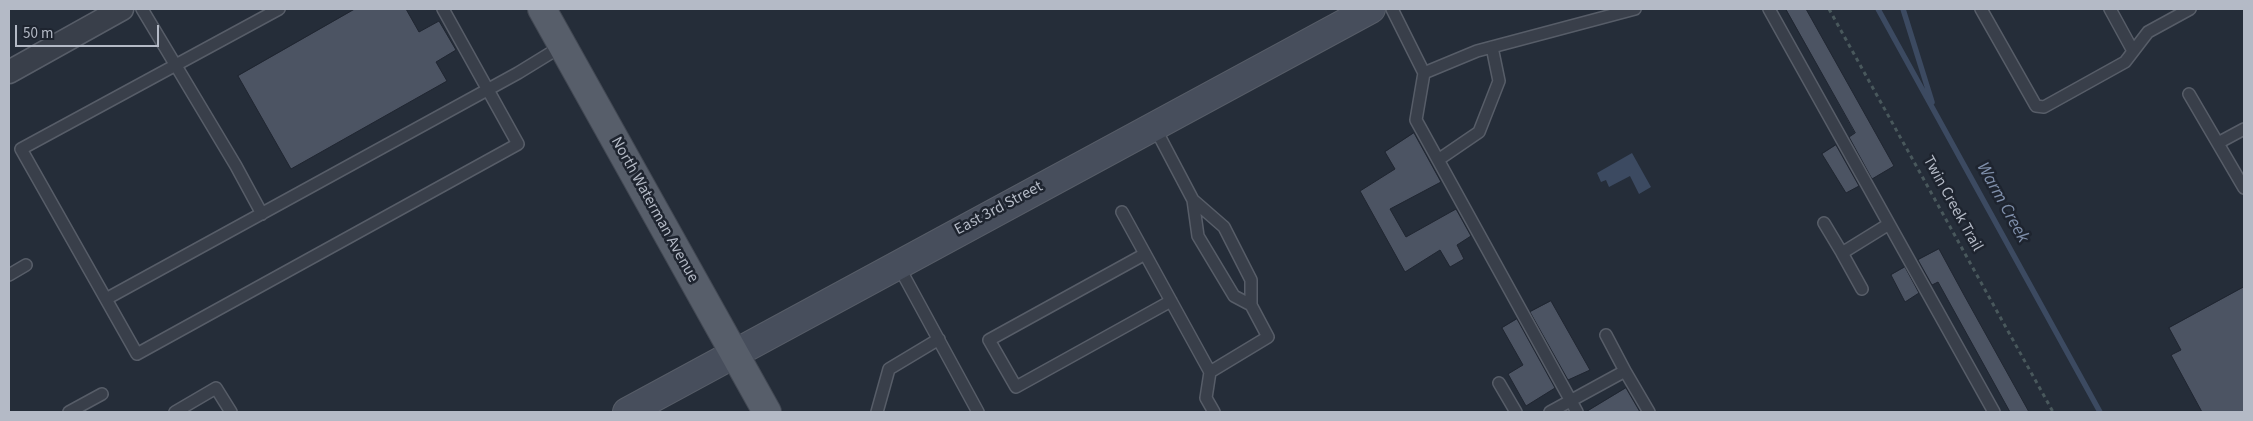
<!DOCTYPE html>
<style>
body{margin:0}
#map{position:relative;width:2253px;height:421px;overflow:hidden;background:#252d39;font-family:"Source Sans 3",sans-serif}
canvas{display:block}
.frame{position:absolute;inset:0;border:10px solid #b4bac6;pointer-events:none}
.scale{position:absolute;left:15px;top:25px;width:144px;height:22px;box-sizing:border-box;border:2px solid #b4bac6;border-top:0;padding-left:6px;font-size:15px;line-height:18px;white-space:nowrap;color:#b4bac6;-webkit-text-stroke:4px #1e242f;paint-order:stroke}
</style>
<div id="map">
<canvas width="2253" height="421"></canvas>
<div class="frame"></div>
<div class="scale">50 m</div>
</div>
<script>
const ctx = document.querySelector('canvas').getContext('2d');
ctx.lineJoin = 'round';
function fillPath(path, color) {
  ctx.fillStyle = color;
  ctx.fill(path, 'evenodd');
}
function strokePath(path, color, width, dash) {
  ctx.strokeStyle = color;
  ctx.lineWidth = width;
  ctx.lineCap = dash ? 'butt' : 'round';
  ctx.setLineDash(dash || []);
  ctx.stroke(path);
}
function write(font, color, halo, rows, align = 'center') {
  ctx.font = font + ' "Source Sans 3",sans-serif';
  ctx.lineWidth = 5;
  ctx.setLineDash([]);
  ctx.textBaseline = 'middle';
  ctx.strokeStyle = halo;
  ctx.fillStyle = color;
  for (const [text, x, y, turn = 0] of rows) {
    ctx.save();
    ctx.translate(x, y);
    ctx.rotate((+turn || 0) * Math.PI / 180);
    ctx.textAlign = isNaN(turn) ? turn : align;
    if (halo) ctx.strokeText(text, 0, 0);
    ctx.fillText(text, 0, 0);
    ctx.restore();
  }
}
fillPath(new Path2D(`
 M1632 153 1651 187 1639 194 1630 176 1609 187 1606 180 1601 182 1597 173Z`), '#3c4a61');
strokePath(new Path2D(`
 M1878 9 2100 412
 M1903 9 1932 102`), '#3c4a61', 5.5);
const building = new Path2D(`
 M355 9H406L419 32 439 21 456 50 436 62 447 81 291 169 238 76Z
 M1786 9H1806L1894 166 1872 179 1849 137 1855 133Z
 M1414 133 1441 182 1390 209 1406 237 1456 209 1471 236 1457 245 1464 259 1450 267 1440 250 1405 272 1360 191 1395 169 1385 152Z
 M1836 145 1859 186 1846 193 1822 154Z
 M1939 249 1964 295 2029 412H2010L1938 282 1932 285 1918 260Z
 M1905 267 1919 293 1905 302 1891 275Z
 M2244 287V412H2202L2171 355 2181 350 2169 328Z
 M1551 301 1590 370 1568 380 1530 312Z
 M1517 319 1555 388 1526 406 1508 374 1523 365 1502 328Z
 M1626 388 1640 412H1586Z`);
fillPath(building, '#4c5463');
strokePath(building, '#202631', 1);
const lane = new Path2D(`
 M142 9 236 166 262 214
 M279 9 21 149 137 354 518 144 443 9
 M1392 9 1424 73 1416 120 1577 412
 M1769 9 1994 412
 M1981 9 2036 106 2044 107 2125 62 2148 32 2190 9
 M2110 9 2133 51
 M1424 73 1477 51 1635 9
 M2189 94 2244 188
 M1154 126 1193 200 1198 236 1234 296 1251 305
 M2218 143 2244 129
 M1438 160 1479 132 1499 81 1492 47
 M1122 212 1210 372 1268 337 1251 305V280L1224 227 1193 200
 M1824 223 1842 253 1889 224
 M1842 253 1862 289
 M1145 254 989 340 1016 387 1171 301
 M898 265 978 412
 M9 275 26 265
 M106 299 518 73 562 46
 M1606 335 1625 371
 M1210 372 1206 398 1214 412
 M1499 383 1516 412
 M69 412 102 394
 M175 412 216 388 231 412
 M877 412 889 369 939 339
 M1550 412 1625 371 1649 412`);
const street = new Path2D(`
 M9 72 122 9`);
const secondary = new Path2D(`
 M627 412 1371 9`);
const primary = new Path2D(`
 M542 9 767 412`);
strokePath(lane, '#575d68', 14);
strokePath(street, '#575d68', 25);
strokePath(secondary, '#575d68', 30);
strokePath(primary, '#424853', 30);
strokePath(new Path2D(`
 M1829 9 2053 412`), '#49585c', 3, [4, 4]);
strokePath(lane, '#393f4a', 11);
strokePath(street, '#393f4a', 22);
strokePath(secondary, '#474e5c', 28);
strokePath(primary, '#575e6a', 28);
write('16px', '#b4bac6', '#1e242f', [
 ["Twin Creek Trail",1952,204,61],
 ["East 3rd Street",999,209,-28],
 ["North Waterman Avenue",654,210,61]
]);
write('italic 18px', '#7f8faa', '#1e242f', [
 ["Warm Creek",2002,203,61]
]);
</script>
